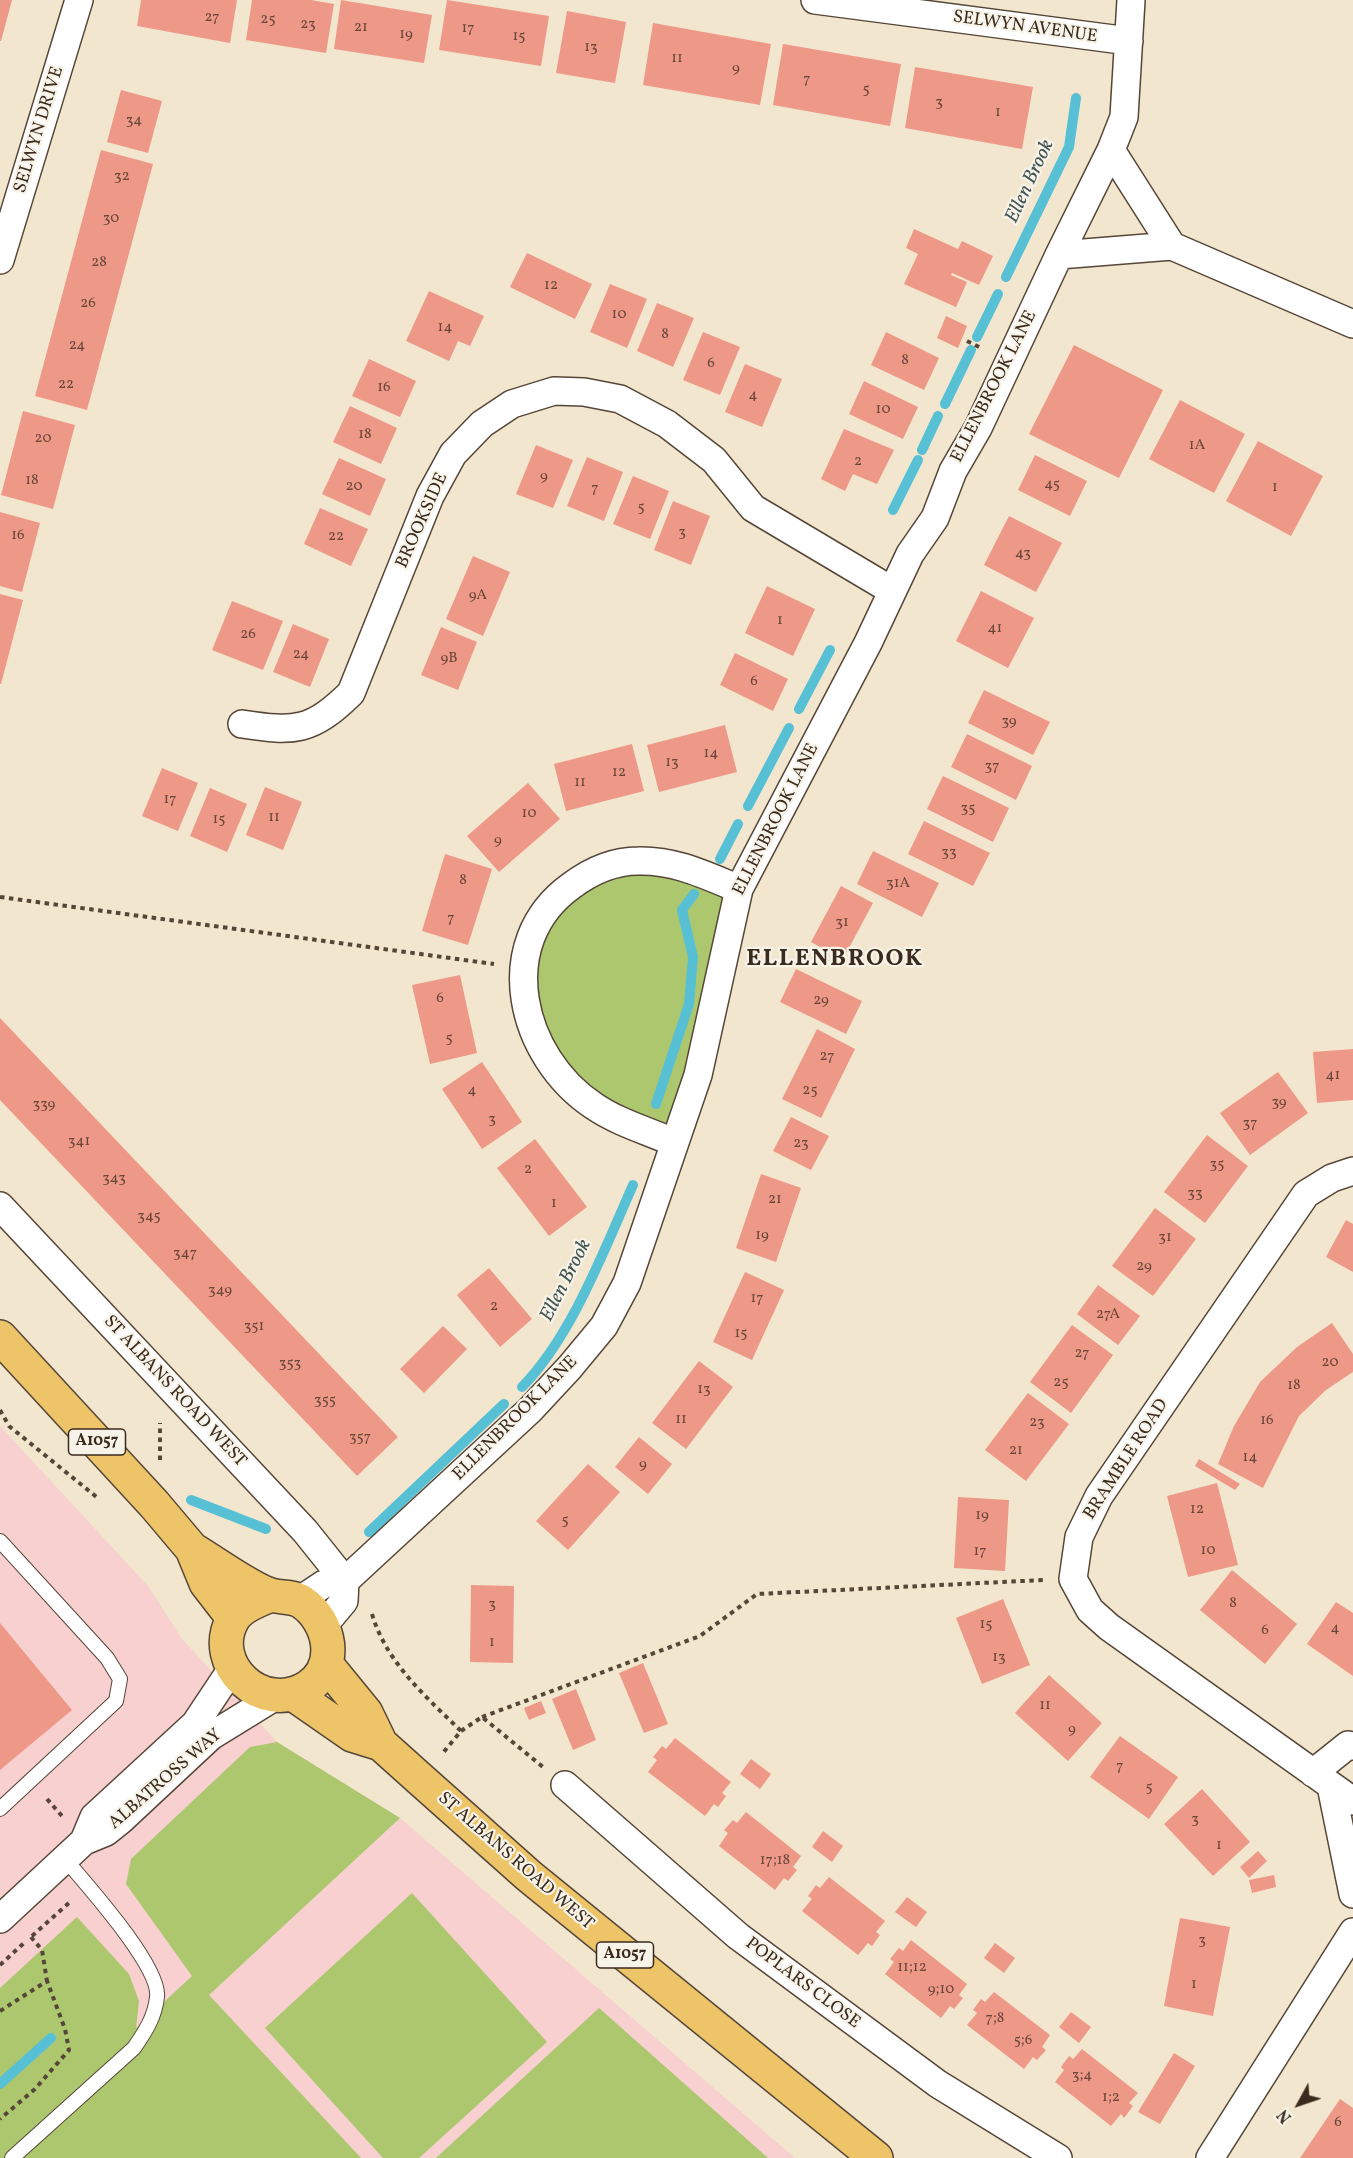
<!DOCTYPE html>
<style>
body{margin:0}
#map{position:relative;width:1353px;height:2158px;overflow:hidden;background:#f2e6ce;font-family:Vollkorn,serif}
canvas{display:block}
.north{position:absolute;left:1269px;top:2074px;width:60px;height:60px;-webkit-text-stroke:4px #f7f3e8;paint-order:stroke;rotate:230deg;font-size:16px;font-weight:700;line-height:24px;text-align:center;color:#3b2a1e}
.north::after{content:'';display:block;margin:auto;width:21px;height:27px;background:#3b2a1e;clip-path:polygon(50% 0,100% 100%,50% 72%,0 100%)}
</style>
<div id="map">
<canvas width="1353" height="2158"></canvas>
<div class="north">N</div>
</div>
<script>
const ctx = document.querySelector('canvas').getContext('2d');
ctx.lineJoin = 'round';
function fillPath(path, color) {
  ctx.fillStyle = color;
  ctx.fill(path, 'evenodd');
}
function strokePath(path, color, width, dash) {
  ctx.strokeStyle = color;
  ctx.lineWidth = width;
  ctx.lineCap = dash ? 'butt' : 'round';
  ctx.setLineDash(dash || []);
  ctx.stroke(path);
}
function write(font, color, halo, rows, align = 'center') {
  ctx.font = font + ' Vollkorn,serif';
  ctx.lineWidth = 4.5;
  ctx.setLineDash([]);
  ctx.textBaseline = 'middle';
  ctx.strokeStyle = halo;
  ctx.fillStyle = color;
  for (const [text, x, y, turn = 0] of rows) {
    ctx.save();
    ctx.translate(x, y);
    ctx.rotate((+turn || 0) * Math.PI / 180);
    ctx.textAlign = isNaN(turn) ? turn : align;
    if (halo) ctx.strokeText(text, 0, 0);
    ctx.fillText(text, 0, 0);
    ctx.restore();
  }
}
fillPath(new Path2D(`
 M0 1426 148 1586 182 1639 277 1742 400 1818 795 2158H0Z`), '#f7d0cf');
fillPath(new Path2D(`
 M612 864 739 889 673 1142 594 1107 538 1044 535 925Z
 M277 1742 400 1818 209 1995 361 2158H0V1988L77 1917 129 1974 139 2001 136 2028 192 1976 126 1884 131 1859 250 1747Z
 M412 1893 547 2042 419 2158H383L265 2028Z
 M599 2008 768 2158H436Z`), '#acc76d');
strokePath(new Path2D(`
 M1006 277 1069 147 1076 98
 M977 337 998 294
 M945 404 971 350
 M922 450 938 416
 M893 510 918 460
 M799 709 830 650
 M748 806 789 728
 M720 859 738 824
 M656 1104 689 1004 693 957 682 910 694 894
 M522 1387C572 1336 604 1250 633 1185
 M191 1500 266 1529
 M369 1532 504 1404
 M0 2084 51 2038`), '#58c0d5', 10);
fillPath(new Path2D(`
 M0 0H12L1 41H0Z
 M141 0H237L230 43 137 26Z
 M252 0H311L334 4 326 53 246 40Z
 M341 0 432 15 424 63 334 49Z
 M447 0 549 16 541 66 439 50Z
 M567 11 626 22 615 83 556 73Z
 M653 23 771 44 760 105 643 85Z
 M783 44 901 64 890 126 773 105Z
 M915 67 1033 87 1022 149 905 128Z
 M121 90 162 101 148 153 107 142Z
 M101 150 153 164 87 410 35 396Z
 M914 229 958 249 962 241 993 256 979 285 952 273 951 275 967 282 956 307 904 284 918 254 906 248Z
 M527 253 592 284 575 319 510 287Z
 M610 284 647 299 627 348 590 332Z
 M429 291 484 316 470 346 458 341 449 361 406 341Z
 M657 303 694 318 673 367 637 351Z
 M946 316 967 326 958 348 937 338Z
 M703 332 740 347 720 395 683 380Z
 M886 332 939 358 924 390 871 365Z
 M1074 345 1163 390 1119 478 1029 434Z
 M369 359 416 381 400 417 352 396Z
 M745 364 782 379 762 427 725 412Z
 M864 381 918 407 903 439 849 414Z
 M1180 400 1245 434 1214 493 1149 459Z
 M350 406 397 428 381 464 333 442Z
 M23 411 75 425 53 509 1 495Z
 M844 429 894 450 877 484 853 474 845 491 821 479Z
 M1258 441 1323 476 1291 536 1226 501Z
 M536 445 573 460 553 508 516 494Z
 M1035 455 1087 481 1070 516 1018 490Z
 M587 457 623 472 604 521 567 506Z
 M339 458 386 479 370 516 322 494Z
 M633 476 669 491 650 539 613 524Z
 M673 501 710 516 691 565 654 550Z
 M320 508 368 529 351 566 304 544Z
 M0 512 40 523 22 592 0 586Z
 M1009 516 1062 543 1036 592 984 565Z
 M473 556 510 572 483 636 446 619Z
 M767 586 815 609 793 656 745 633Z
 M981 591 1034 618 1008 668 956 641Z
 M0 594 23 600 1 684H0Z
 M232 601 283 621 263 670 212 650Z
 M293 624 329 639 310 687 273 672Z
 M441 627 477 642 458 690 421 675Z
 M735 653 788 679 773 711 720 685Z
 M984 690 1050 722 1033 755 968 723Z
 M725 725 737 772 659 792 647 745Z
 M967 734 1032 766 1016 800 951 767Z
 M632 744 644 791 566 811 554 764Z
 M162 768 198 783 178 831 142 816Z
 M943 776 1009 808 993 842 927 809Z
 M528 783 560 819 499 872 467 836Z
 M265 787 302 802 283 850 246 835Z
 M210 788 247 804 227 852 190 836Z
 M924 821 990 853 973 886 908 854Z
 M873 851 939 883 922 917 857 884Z
 M445 854 492 869 468 945 422 931Z
 M841 886 873 903 843 959 811 942Z
 M796 969 862 1001 846 1034 780 1002Z
 M460 975 477 1053 430 1064 412 985Z
 M0 1018 398 1437 357 1476 0 1100Z
 M817 1029 855 1049 821 1118 782 1099Z
 M1353 1049V1100L1317 1103 1313 1052Z
 M482 1062 522 1122 482 1149 442 1089Z
 M1278 1072 1308 1113 1250 1155 1220 1113Z
 M791 1117 829 1136 811 1170 773 1151Z
 M1207 1135 1248 1166 1205 1223 1164 1192Z
 M535 1139 587 1207 549 1236 497 1168Z
 M761 1174 801 1188 776 1262 736 1248Z
 M1155 1208 1196 1239 1153 1296 1112 1266Z
 M1346 1220 1353 1224V1272L1326 1257Z
 M489 1268 532 1319 500 1347 457 1295Z
 M745 1272 784 1290 752 1360 713 1342Z
 M1098 1285 1140 1316 1118 1345 1077 1314Z
 M1332 1323 1353 1354V1372L1326 1390 1299 1416 1263 1488 1218 1464 1234 1426 1260 1382 1297 1347Z
 M1072 1325 1113 1355 1071 1413 1030 1382Z
 M443 1326 467 1349 424 1393 400 1369Z
 M699 1361 733 1387 686 1449 652 1423Z
 M1028 1393 1069 1424 1026 1481 985 1450Z
 M639 1437 672 1464 648 1494 615 1467Z
 M1199 1459 1240 1484 1235 1490 1195 1466Z
 M588 1464 620 1492 568 1550 536 1521Z
 M1217 1483 1238 1565 1188 1577 1167 1496Z
 M958 1497 1009 1500 1005 1571 954 1568Z
 M1232 1570 1297 1624 1265 1664 1200 1610Z
 M471 1585 514 1586 513 1663 470 1662Z
 M1003 1599 1030 1665 982 1684 956 1618Z
 M1336 1602 1353 1613V1676L1307 1644Z
 M0 1623 72 1710 0 1770Z
 M643 1663 668 1724 644 1733 619 1673Z
 M1049 1675 1102 1723 1068 1761 1015 1713Z
 M576 1689 596 1740 573 1750 552 1699Z
 M541 1701 546 1713 529 1720 524 1708Z
 M1120 1736 1178 1777 1149 1819 1090 1777Z
 M675 1738 731 1782 722 1793 726 1796 718 1807 714 1804 705 1816 648 1772 657 1760 653 1757 662 1746 666 1749Z
 M751 1759 771 1774 760 1789 740 1774Z
 M1202 1789 1250 1842 1213 1876 1164 1824Z
 M746 1812 801 1856 793 1867 797 1870 788 1881 784 1878 775 1890 719 1846 728 1833 724 1830 733 1820 737 1823Z
 M823 1831 843 1846 832 1862 812 1847Z
 M1258 1851 1267 1861 1249 1878 1240 1867Z
 M1274 1875 1276 1887 1252 1893 1249 1880Z
 M829 1877 885 1921 876 1932 880 1935 872 1946 868 1943 858 1955 802 1911 812 1899 808 1896 816 1885 820 1888Z
 M907 1897 927 1912 916 1927 895 1912Z
 M1180 1918 1230 1927 1213 2016 1164 2006Z
 M911 1940 967 1984 959 1995 963 1998 954 2009 950 2006 941 2018 885 1974 894 1962 890 1959 899 1948 903 1951Z
 M995 1943 1015 1958 1004 1973 984 1958Z
 M994 1992 1050 2035 1042 2047 1046 2050 1037 2060 1033 2057 1024 2069 967 2025 977 2013 973 2010 981 1999 985 2002Z
 M1071 2012 1091 2027 1079 2043 1059 2027Z
 M1082 2049 1138 2093 1129 2103 1133 2106 1124 2118 1121 2114 1111 2126 1055 2082 1064 2070 1061 2067 1069 2056 1073 2059Z
 M1174 2053 1195 2066 1160 2124 1138 2112Z
 M1340 2099 1353 2108V2158H1300Z`), '#ee9888');
const service = new Path2D(`
 M0 1541 107 1658 120 1679 116 1701 0 1809
 M12 2158 134 2048C145 2032 155 2017 157 1997 161 1967 86 1884 65 1859`);
const minor = new Path2D(`
 M815 0 1129 41
 M1111 150 1172 246
 M1059 255 1172 246 1353 324
 M0 260 79 0
 M242 724C295 732 311 732 351 693L430 496 453 454 482 424 512 404 554 391 584 392 620 399 667 424 714 460 753 508 891 590
 M673 1142C648 1131 617 1122 594 1106 520 1057 492 943 571 886 591 871 613 861 638 861 675 860 705 875 739 889
 M1353 1171 1332 1178 1306 1194 1099 1496 1079 1537 1073 1579 1090 1610 1109 1627 1353 1801
 M0 1206 305 1531 345 1581
 M300 1600 324 1584 345 1581 530 1410 570 1367 604 1326 627 1283 698 1075 739 889 868 643 910 554 935 518 953 471 978 428 1059 255 1111 150 1124 117 1131 0
 M324 1625 344 1601 345 1581
 M1313 1773 1348 1745 1353 1746
 M565 1785 738 1936 938 2084 1058 2158
 M1331 1786 1353 1894
 M84 1841 94 1817 195 1724 233 1667
 M0 1919 84 1841 106 1832 121 1820 211 1736 276 1696
 M1210 2158 1353 1932`);
const primary = new Path2D(`
 M0 1337 154 1504 192 1549 206 1583 233 1618
 M192 1549C211 1560 252 1590 271 1595 281 1598 293 1596 302 1602 330 1621 340 1666 308 1687 262 1716 207 1664 233 1619 240 1607 258 1600 271 1595
 M326 1664 366 1713 381 1744 420 1779 529 1876 876 2158
 M293 1694 352 1735 381 1744`);
strokePath(service, '#564638', 16);
strokePath(minor, '#564638', 30);
strokePath(primary, '#564638', 36);
strokePath(new Path2D(`
 M967 341 981 348
 M0 897 494 964
 M0 1410 9 1426 99 1499
 M160 1460V1423
 M372 1614C386 1662 426 1697 461 1731L442 1754
 M482 1717 700 1636 757 1594 1043 1580
 M461 1731 482 1717 543 1767
 M47 1799 62 1816
 M32 1936 71 1901
 M31 1937 42 1950 47 1981
 M0 1965 24 1943
 M0 2011 47 1981 65 2029 69 2050 35 2089 0 2119`), '#564638', 4, [4.5, 4.5]);
strokePath(service, '#fff', 14);
strokePath(minor, '#fff', 27);
strokePath(primary, '#eec469', 33);
write('15px', '#684638', null, [
 ["27",212,18],
 ["25",268,20],
 ["23",308,25],
 ["21",361,28],
 ["17",468,29],
 ["19",406,35],
 ["15",519,37],
 ["13",591,48],
 ["11",677,59],
 ["9",736,69],
 ["7",807,80],
 ["5",866,90],
 ["3",939,103],
 ["1",998,113],
 ["34",134,121],
 ["32",122,177],
 ["30",111,219],
 ["28",99,263],
 ["12",551,286],
 ["26",88,304],
 ["10",619,315],
 ["14",445,328],
 ["8",665,335],
 ["24",77,346],
 ["8",905,361],
 ["6",711,364],
 ["22",66,385],
 ["16",384,388],
 ["4",753,396],
 ["10",883,410],
 ["18",365,435],
 ["20",43,439],
 ["1A",1197,446],
 ["2",858,462],
 ["9",544,477],
 ["18",32,481],
 ["45",1052,485],
 ["20",354,487],
 ["1",1275,488],
 ["7",595,489],
 ["5",641,508],
 ["3",682,533],
 ["16",18,536],
 ["22",336,537],
 ["43",1023,554],
 ["9A",478,596],
 ["1",780,621],
 ["41",995,629],
 ["26",248,635],
 ["24",301,655],
 ["9B",449,659],
 ["6",754,682],
 ["39",1009,722],
 ["14",711,754],
 ["13",672,763],
 ["37",992,767],
 ["12",619,773],
 ["11",580,783],
 ["17",170,800],
 ["35",968,809],
 ["10",529,814],
 ["11",274,818],
 ["15",219,820],
 ["9",498,841],
 ["33",949,853],
 ["8",463,881],
 ["31A",898,884],
 ["7",451,919],
 ["31",842,923],
 ["6",440,999],
 ["29",821,1001],
 ["5",449,1039],
 ["27",827,1057],
 ["41",1333,1076],
 ["4",472,1091],
 ["25",810,1091],
 ["39",1279,1103],
 ["339",44,1105],
 ["3",492,1120],
 ["37",1250,1124],
 ["341",79,1142],
 ["23",801,1144],
 ["35",1217,1165],
 ["2",528,1170],
 ["343",114,1179],
 ["33",1195,1194],
 ["21",775,1200],
 ["1",554,1204],
 ["345",149,1217],
 ["19",762,1236],
 ["31",1165,1238],
 ["347",185,1254],
 ["29",1144,1267],
 ["349",220,1291],
 ["17",757,1299],
 ["2",494,1307],
 ["27A",1108,1315],
 ["351",254,1327],
 ["15",741,1334],
 ["27",1082,1354],
 ["20",1330,1363],
 ["353",290,1364],
 ["25",1061,1383],
 ["18",1294,1386],
 ["13",704,1390],
 ["355",325,1401],
 ["11",681,1420],
 ["16",1267,1421],
 ["23",1037,1423],
 ["357",360,1438],
 ["21",1016,1451],
 ["14",1250,1458],
 ["9",643,1465],
 ["12",1197,1510],
 ["19",982,1516],
 ["5",565,1521],
 ["10",1208,1551],
 ["17",980,1552],
 ["8",1233,1604],
 ["3",492,1605],
 ["15",986,1625],
 ["4",1335,1629],
 ["6",1265,1631],
 ["1",492,1643],
 ["13",999,1658],
 ["11",1045,1706],
 ["9",1072,1730],
 ["7",1120,1767],
 ["5",1149,1788],
 ["3",1195,1820],
 ["1",1219,1846],
 ["17;18",775,1861],
 ["3",1202,1941],
 ["11;12",912,1968],
 ["1",1194,1985],
 ["9;10",941,1990],
 ["7;8",995,2019],
 ["5;6",1023,2041],
 ["3;4",1082,2076],
 ["1;2",1111,2098],
 ["6",1338,2123]
]);
for (const [x, y, w] of [
 [97,1442,57],
 [625,1955,57]
]) {
  const box = new Path2D();
  box.roundRect(x - w / 2, y - 13, w, 26, 4.5);
  ctx.fillStyle = '#f7f3e8';
  ctx.fill(box);
  strokePath(box, '#3b2a1e', 1.5);
}
write('bold 16px', '#3b2a1e', null, [
 ["A1057",97,1442],
 ["A1057",625,1955]
]);
write('18px', '#3b2a1e', '#f7f3e8', [
 ["SELWYN AVENUE",1025,28,8],
 ["SELWYN DRIVE",40,130,-73],
 ["ELLENBROOK LANE",995,387,-63],
 ["BROOKSIDE",423,521,-66],
 ["ELLENBROOK LANE",777,820,-63],
 ["ST ALBANS ROAD WEST",174,1392,47],
 ["ELLENBROOK LANE",516,1419,-45],
 ["BRAMBLE ROAD",1127,1460,-57],
 ["ALBATROSS WAY",166,1780,-41],
 ["ST ALBANS ROAD WEST",515,1862,41],
 ["POPLARS CLOSE",802,1984,37]
]);
write('italic 20px', '#445755', '#f7f3e8', [
 ["Ellen Brook",1031,182,-65],
 ["Ellen Brook",567,1281,-63]
]);
ctx.letterSpacing = '1.5px';
write('bold 24px', '#3b2a1e', '#f7f3e8', [
 ["ELLENBROOK",835,961]
]);
ctx.letterSpacing = '0px';
</script>
